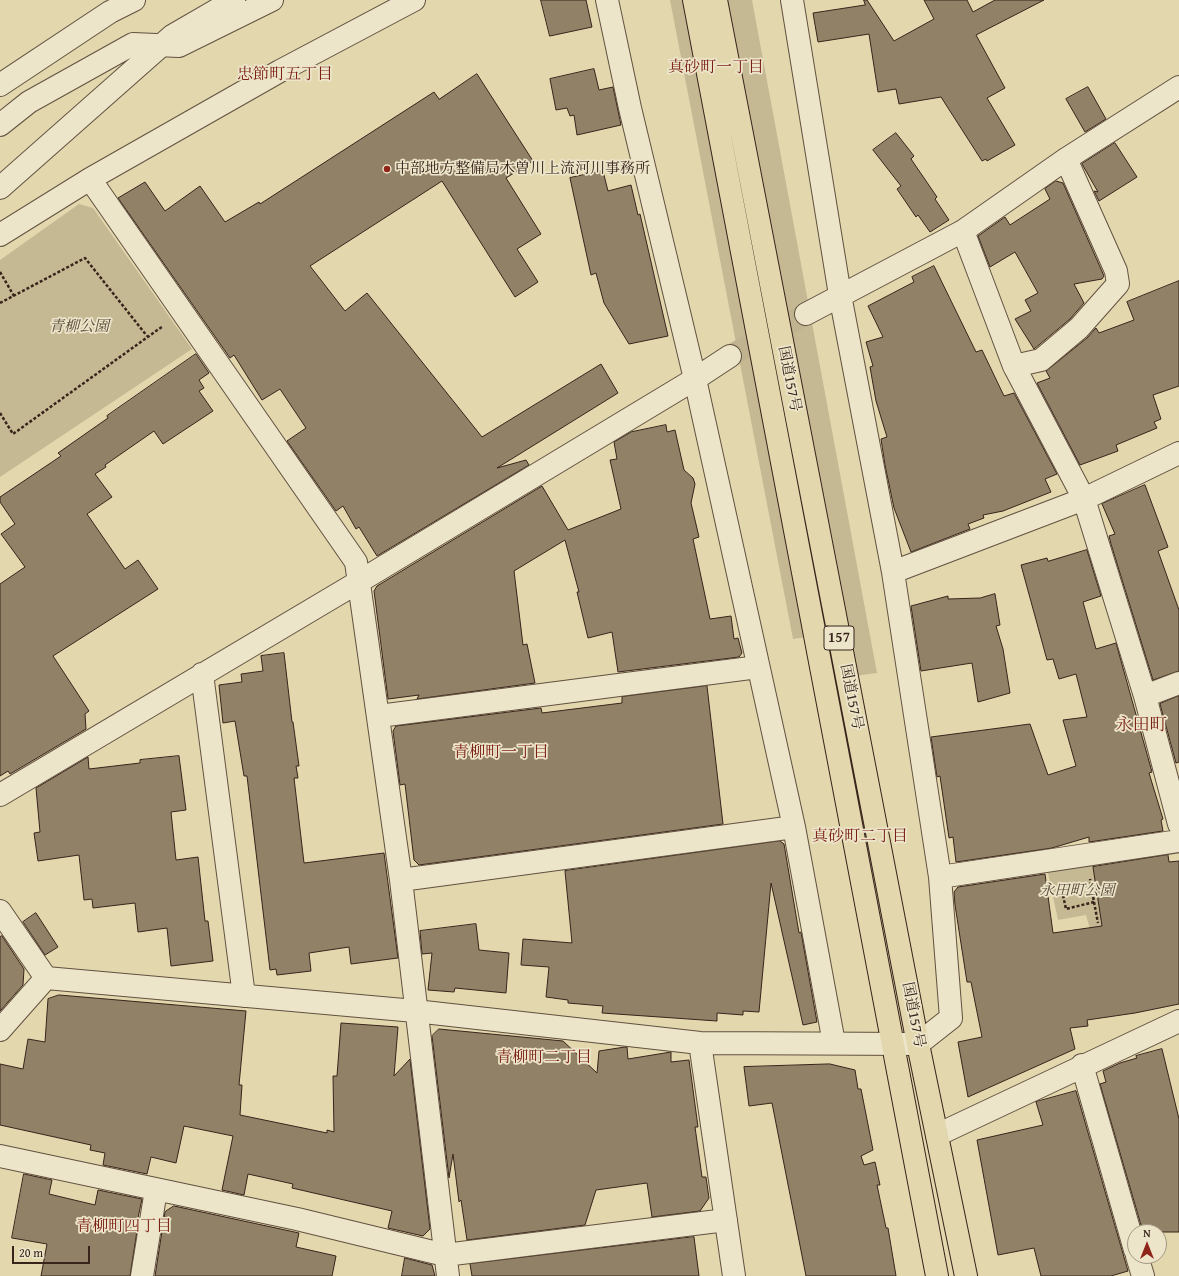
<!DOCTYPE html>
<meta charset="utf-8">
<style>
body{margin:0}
#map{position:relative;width:1179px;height:1276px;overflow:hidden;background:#e2d7ad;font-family:"Gentium Book Plus",serif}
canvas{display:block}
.north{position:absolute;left:1127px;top:1224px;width:40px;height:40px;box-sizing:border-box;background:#ece5ca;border:1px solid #a49884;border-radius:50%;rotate:0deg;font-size:11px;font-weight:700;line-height:16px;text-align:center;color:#38241b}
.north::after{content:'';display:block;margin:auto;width:14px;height:18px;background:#8f2418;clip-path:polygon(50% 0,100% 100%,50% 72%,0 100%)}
.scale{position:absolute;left:12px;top:1246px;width:78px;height:18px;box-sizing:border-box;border:2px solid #38241b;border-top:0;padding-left:5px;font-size:12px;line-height:14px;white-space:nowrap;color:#38241b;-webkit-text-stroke:3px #ece5ca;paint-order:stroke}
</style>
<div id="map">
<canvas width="1179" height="1276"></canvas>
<div class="north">N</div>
<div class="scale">20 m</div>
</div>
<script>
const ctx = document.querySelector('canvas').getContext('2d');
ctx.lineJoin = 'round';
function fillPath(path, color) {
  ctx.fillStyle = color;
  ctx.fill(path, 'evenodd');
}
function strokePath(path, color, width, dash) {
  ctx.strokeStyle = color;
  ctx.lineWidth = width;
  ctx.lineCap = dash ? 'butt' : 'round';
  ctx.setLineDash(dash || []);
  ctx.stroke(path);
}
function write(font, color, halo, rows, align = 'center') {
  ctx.font = font + ' "Gentium Book Plus","Noto Serif JP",serif';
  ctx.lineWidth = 3.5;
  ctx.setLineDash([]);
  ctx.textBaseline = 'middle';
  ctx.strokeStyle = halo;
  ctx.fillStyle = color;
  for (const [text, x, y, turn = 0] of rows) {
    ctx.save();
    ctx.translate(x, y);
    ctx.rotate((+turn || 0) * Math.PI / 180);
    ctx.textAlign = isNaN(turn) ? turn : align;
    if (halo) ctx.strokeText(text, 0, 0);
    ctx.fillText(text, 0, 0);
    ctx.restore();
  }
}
fillPath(new Path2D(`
 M670 0H688L813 636 793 639Z
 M727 0H752L877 673 854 676Z
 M79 204 93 208 192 349 0 477V260Z
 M1095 860 1111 929 1092 936 1086 915 1058 920 1048 873Z`), '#c5b994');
const building = new Path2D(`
 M541 0H586L592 27 550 36Z
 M864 0H867L894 41 934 19 924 0H967L973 12 995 0H1044L976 35 1005 88 987 98 1015 145 987 161 986 159 982 161 941 97 899 104 896 89 878 92 869 34 818 42 813 13 865 5Z
 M594 69 599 90 613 87 621 125 577 135 574 115 570 116 567 108 556 110 550 79Z
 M477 74 533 161 506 178 541 234 517 249 538 282 515 297 442 181 310 266 345 311 367 293 482 437 601 364 618 393 497 468 526 460 529 465 377 556 359 527 356 529 343 506 336 511 287 441 306 428 280 389 262 400 234 355 230 358 118 198 145 182 165 211 200 186 225 222 259 202 260 204 434 92 439 99Z
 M1088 87 1106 119 1085 132 1066 99Z
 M896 133 914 156 911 159 937 197 935 199 949 220 930 232 918 215 916 217 897 189 901 186 873 150Z
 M1115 143 1137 177 1099 201 1094 191 1098 192 1082 164Z
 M603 171 608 191 631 185 638 215 640 214 668 336 629 344 604 303 596 273 591 275 570 178Z
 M1056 181 1063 183 1104 276 1102 279 1074 284 1084 303 1070 319 1034 349 1015 319 1031 311 1025 300 1038 293 1015 252 990 267 978 236 1005 217 1010 225 1050 199 1045 189Z
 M934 266 976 352 982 350 1004 396 1014 393 1057 474 1045 479 1051 492 1003 511 983 515 984 518 968 524 970 529 911 552 894 508 885 465 881 439 887 437 876 401 870 367 873 366 866 342 883 337 868 306 914 282 912 277Z
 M1179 281V386L1153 395 1161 419 1154 422 1157 428 1116 445 1118 451 1080 465 1037 383 1050 378 1046 371 1087 338 1096 328 1099 333 1134 320 1127 302Z
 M196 354 209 373 199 380 204 388 199 391 213 411 163 444 154 431 105 465 106 467 95 474 112 497 87 514 125 569 138 560 158 589 53 656 89 711 85 714 86 729 10 774 8 771 0 776V584L25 567 1 534 15 524 0 502V497L61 456 58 453 108 418 107 416Z
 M666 425 667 432 675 430 684 470 693 478 695 484 691 503 699 537 693 539 710 619 731 616 734 639 738 638 742 653 739 657 618 672 612 632 588 638 577 592H579L565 540 514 571 523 645 527 644 535 683 417 699 419 695 388 699 374 591 377 586 542 486 568 530 621 509 610 460 617 459 614 442 631 432Z
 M1145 485 1168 547 1158 551 1179 610V671L1153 680 1111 544 1109 536 1115 534 1102 504Z
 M1087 550 1101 596 1083 602 1096 649 1116 643 1152 772 1149 773 1163 819 1161 820 1163 831 1089 842V837L1052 848 956 862 953 837 949 838 940 776 937 777 931 737 1030 724 1048 775 1076 766 1063 720 1087 717 1076 674 1059 679 1053 659 1047 660 1021 565 1047 558 1048 561Z
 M995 594 1000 625 996 626 1003 649 1010 693 978 702 972 663 921 671 911 606 948 596V599L980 598Z
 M284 653 292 722H293L299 766H296L298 778H294L304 863 384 853 398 958 351 964 349 947 309 953 311 971 277 975 276 969 270 970 247 776H244L235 721 223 723 219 685 242 682 241 674 263 671 261 656Z
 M707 686 723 824 419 865 414 860 405 784 400 785 393 731 396 726 541 708 542 713 622 703V697Z
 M1179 696V762L1176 763 1160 704Z
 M179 756 186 810 171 812 176 860 198 857 205 921H208L213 961 171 966 167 928 138 932 135 903 93 908 92 899 84 900 79 855 38 861 34 833 40 832 36 788 88 757 89 769 140 763V760Z
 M780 841 784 844 799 933 801 932 817 1022 803 1025 771 883 759 1012 743 1011V1015L717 1013V1021L602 1013 603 1006 568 1003V1000L546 997 549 967 521 965 523 939 572 943 565 871Z
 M1168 855 1169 862 1179 861V1004L1135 1013 1087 1020 1088 1026 1070 1028 1075 1049 968 1097 958 1042 982 1037 971 982H967L955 905 954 892 958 887 1045 874 1053 933 1102 926 1093 867Z
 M36 913 58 947 45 955 23 922Z
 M476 924 479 950 509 953 506 993 455 988 454 992 428 990 432 953 422 954 420 931Z
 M2 936 24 969 23 985 0 1011V937Z
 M59 995 246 1011 239 1085H242L240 1115 327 1133V1130L334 1132 333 1076H337L341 1023 398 1027 394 1076 410 1059 430 1229 423 1236 388 1228 392 1211 292 1188 293 1184 248 1174 244 1195 222 1190 233 1136 184 1126 176 1163 151 1157 147 1174 103 1165 105 1153 90 1150 91 1145 0 1125V1064L23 1069 28 1039 45 1042 48 999Z
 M439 1029 563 1041 597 1073 599 1051 625 1047H627L628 1059 671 1052V1062L689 1060 698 1127H695L702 1177H706L709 1198 700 1211 652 1217 647 1183 596 1190 585 1225 467 1240 461 1200 459 1202 453 1154 449 1178 432 1036Z
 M1162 1049 1179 1119V1232H1143L1100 1084 1106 1082 1103 1071 1120 1063 1137 1058 1136 1056Z
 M830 1064 855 1070 858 1089H861L873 1150 861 1156 864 1165 875 1162 880 1185H877L886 1228H888L896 1276H806L772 1103 749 1106 744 1067Z
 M1076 1091 1128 1271 1111 1276H1041L1034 1248 998 1255 977 1140 1043 1125 1036 1102Z
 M24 1174 52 1180 49 1194 95 1205 98 1190 142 1199 135 1232 137 1231 130 1276H41L47 1244 12 1238Z
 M174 1206 299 1233 296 1247 336 1256 332 1276H155L165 1212Z
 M694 1237 699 1276H472L470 1264Z
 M405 1258 432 1265 435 1276H402Z`);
fillPath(building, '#908167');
strokePath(building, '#38241b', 1);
strokePath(new Path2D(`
 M730 356 806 314`), '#c0b390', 22, [22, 11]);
const minor = new Path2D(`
 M607 0 630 108 695 379 794 827 834 1043
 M0 85 110 12 134 0
 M0 125 29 102 133 44 179 46 272 0
 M90 179 356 562 401 880 448 1276
 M0 188 172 36 234 0
 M963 231 1014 366 1084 499 1145 696 1179 824
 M0 235 90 179 280 71 414 0
 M806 314 963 231 1066 159 1179 87
 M1014 366 1041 360 1079 328 1118 284 1116 271 1066 159
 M893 572 1084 499 1179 453
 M202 674 244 996
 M1145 696 1179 683
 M379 716 758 667
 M0 795 360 581 695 379 730 356
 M940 877 1179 841
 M401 880 794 827
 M0 911 46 978 415 1011 700 1043 918 1044 951 1018 940 877 893 572 840 295 792 0
 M0 1030 46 978
 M700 1043 734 1276
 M1082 1065 1135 1250
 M937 1135 1179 1021
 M0 1156 297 1219 445 1255 726 1220
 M1137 1256 1143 1276
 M142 1276 156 1190`);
const highway = new Path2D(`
 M694 0 937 1276
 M716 0 918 1044 966 1276`);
strokePath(minor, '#625140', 24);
strokePath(highway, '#38241b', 24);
strokePath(new Path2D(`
 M0 272 14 296
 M0 303 85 258 147 336
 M0 413 13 434 163 326
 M1069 883 1062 891 1066 909 1094 902 1090 879
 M1094 902 1098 923`), '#38241b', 2.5, [3, 2]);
strokePath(minor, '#ece5ca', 22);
strokePath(highway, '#e2d7ad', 22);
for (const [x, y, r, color] of [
 [387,169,4,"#8f2418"]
]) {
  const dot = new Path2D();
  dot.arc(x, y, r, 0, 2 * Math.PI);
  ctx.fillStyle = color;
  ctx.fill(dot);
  strokePath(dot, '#ece5ca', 1.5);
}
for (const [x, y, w] of [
 [839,638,30]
]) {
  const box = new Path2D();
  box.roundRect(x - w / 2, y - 12, w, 24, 3);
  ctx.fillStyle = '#ece5ca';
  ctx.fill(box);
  strokePath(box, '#38241b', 1);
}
write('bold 14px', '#38241b', null, [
 ["157",839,638]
]);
write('15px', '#38241b', '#ece5ca', [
 ["中部地方整備局木曽川上流河川事務所",395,169]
], 'left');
write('italic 15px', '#5b4939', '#ece5ca', [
 ["青柳公園",79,327],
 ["永田町公園",1077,891]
]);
write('15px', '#38241b', '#ece5ca', [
 ["国道157号",789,379,79],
 ["国道157号",851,697,79],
 ["国道157号",913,1015,79]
]);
write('16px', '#7a1f14', '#ece5ca', [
 ["真砂町一丁目",716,68],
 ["忠節町五丁目",285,75],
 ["青柳町一丁目",501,753],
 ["真砂町二丁目",860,837],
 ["青柳町二丁目",544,1058],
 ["青柳町四丁目",124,1227]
]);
write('17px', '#7a1f14', '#ece5ca', [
 ["永田町",1141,726]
]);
</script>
